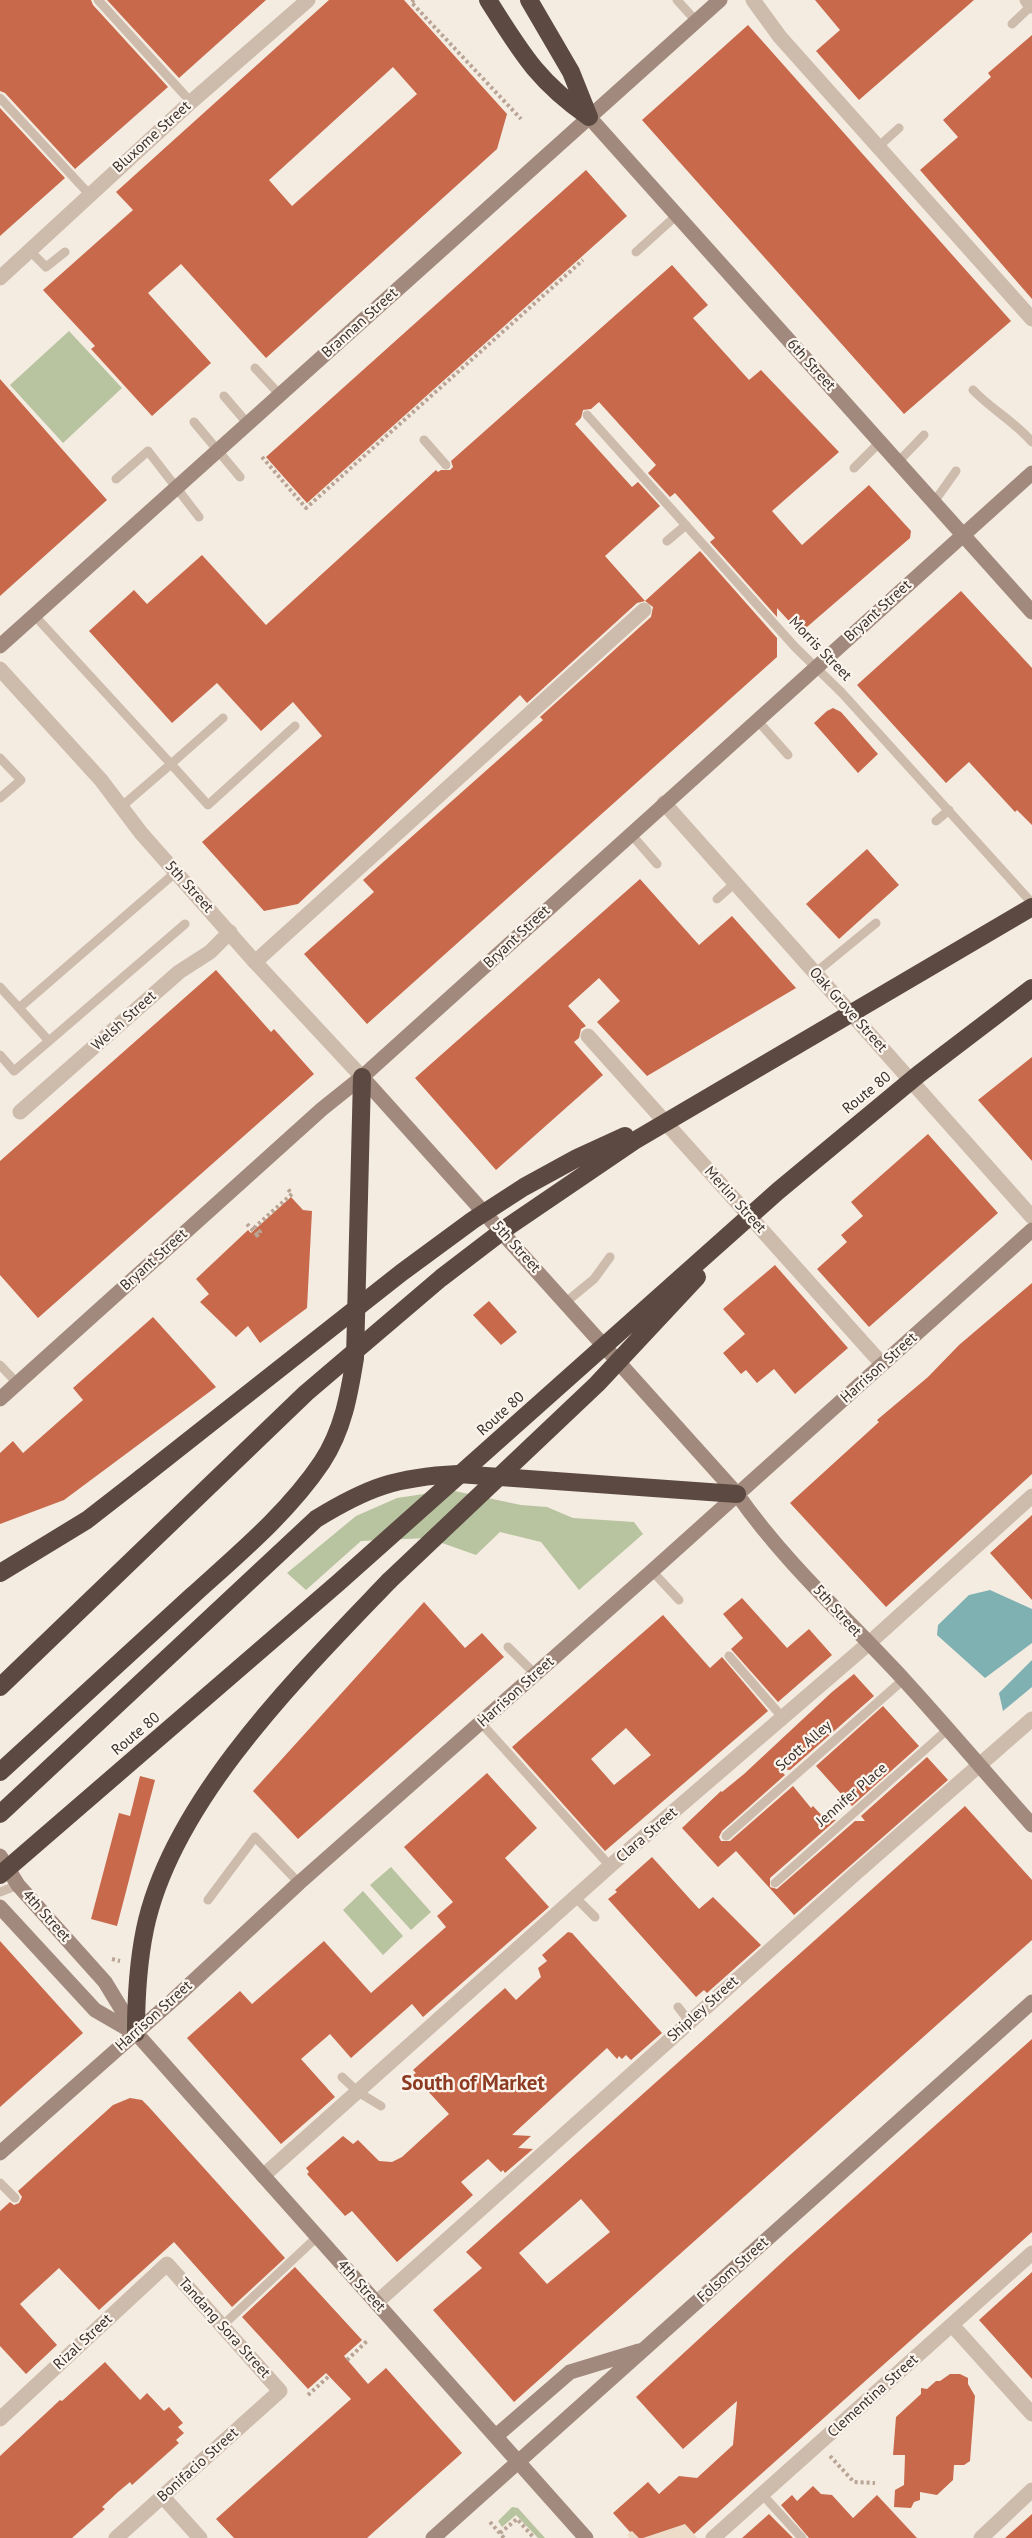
<!DOCTYPE html>
<style>
body{margin:0}
canvas{display:block;background:#f4ebe1}
</style>
<canvas width="1032" height="2538"></canvas>
<script>
const ctx = document.querySelector('canvas').getContext('2d');
ctx.lineJoin = 'round';
function fillPath(path, color) {
  ctx.fillStyle = color;
  ctx.fill(path, 'evenodd');
}
function strokePath(path, color, width, dash) {
  ctx.strokeStyle = color;
  ctx.lineWidth = width;
  ctx.lineCap = dash ? 'butt' : 'round';
  ctx.setLineDash(dash || []);
  ctx.stroke(path);
}
function write(font, color, halo, rows, align = 'center') {
  ctx.font = font + ' "PT Sans",sans-serif';
  ctx.lineWidth = 4.5;
  ctx.setLineDash([]);
  ctx.textBaseline = 'middle';
  ctx.strokeStyle = halo;
  ctx.fillStyle = color;
  for (const [text, x, y, turn = 0] of rows) {
    ctx.save();
    ctx.translate(x, y);
    ctx.rotate((+turn || 0) * Math.PI / 180);
    ctx.textAlign = isNaN(turn) ? turn : align;
    if (halo) ctx.strokeText(text, 0, 0);
    ctx.fillText(text, 0, 0);
    ctx.restore();
  }
}
fillPath(new Path2D(`
 M69 331 122 388 63 443 10 385Z
 M450 1490 521 1505 547 1507 573 1518 634 1522 643 1534 579 1590 541 1542 500 1532 476 1555 428 1538 361 1541 306 1590 287 1573 356 1516 397 1498Z
 M391 1867 431 1912 411 1930 370 1885Z
 M363 1891 403 1936 383 1955 343 1910Z
 M512 2507 518 2508 545 2538H538L516 2515 502 2527 498 2521Z`), '#b8c4a0');
fillPath(new Path2D(`
 M654 2511 670 2529 685 2524 697 2538H629L627 2535Z`), '#ecdcc8');
fillPath(new Path2D(`
 M990 1590 1032 1609V1643L985 1678 937 1635 938 1625 969 1595Z
 M1032 1660V1687L1003 1711 999 1693Z`), '#7fb0b2');
fillPath(new Path2D(`
 M0 0H91L93 5 168 87 75 169 5 93 0 91Z
 M107 0H266L179 78Z
 M329 0H404L507 114 497 149 266 358 181 264 148 293 211 363 152 416 91 349 95 346 43 290 133 210 116 192ZM393 67 417 94 292 206 269 180Z
 M815 0H974L859 100 816 51 840 30Z
 M748 25 1011 321 904 414 642 120Z
 M1032 35V299L920 170 958 137 943 120 991 77 988 73Z
 M0 108 65 178 0 236Z
 M586 170 627 216 307 503 266 457Z
 M672 265 708 305 693 318 749 380 761 370 839 452 772 511 802 545 869 485 911 531 910 538 800 633 777 608V617L710 542 715 538 675 493 670 497 648 473 656 465 599 402 591 409 583 410 581 418 575 424 632 487 638 482 660 506 605 556 645 601 637 603 527 703 520 695 298 904 264 911 202 842 322 736 293 702 261 731 217 683 172 723 89 631 134 590 147 604 202 555 266 625 436 470 438 472 441 470H450L453 467 451 461Z
 M0 379 107 500 0 596Z
 M700 551 777 638V657L367 1024 304 954 374 892 363 880 543 720 540 717 651 617 653 607 645 601Z
 M961 591 1032 668V825L1017 810 1015 812 969 762 946 783 857 685Z
 M833 708 841 712 878 754 858 773 814 723 827 711Z
 M867 849 899 885 839 939 806 904Z
 M640 879 699 945 732 916 796 988 647 1076 597 1022 620 1001 599 978 568 1006 586 1026 581 1029 579 1038 574 1042 603 1075 496 1170 415 1078Z
 M216 970 271 1032 274 1029 314 1074 38 1318 0 1275V1161Z
 M1032 1057V1161L978 1100Z
 M928 1134 998 1213 869 1327 817 1269 847 1242 841 1235 863 1216 851 1202Z
 M291 1197 303 1210 312 1211 307 1308 260 1343 248 1326 236 1337 200 1302 209 1294 196 1279 248 1230 251 1233Z
 M775 1265 848 1348 795 1394 774 1369 757 1383 746 1370 741 1374 723 1353 745 1334 723 1309Z
 M1032 1283V1474L886 1607 790 1503 879 1422 877 1420 928 1377 959 1345Z
 M489 1301 517 1332 501 1345 473 1315Z
 M153 1317 216 1387 64 1500 0 1524V1453L13 1441 23 1453 83 1400 73 1388Z
 M1032 1515V1600L990 1553Z
 M742 1598 787 1648 809 1629 832 1655 778 1702 731 1649 743 1638 723 1614Z
 M424 1602 465 1648 482 1633 504 1657 298 1839 253 1791Z
 M663 1615 710 1668 722 1657 768 1711 605 1851 512 1747ZM626 1728 651 1755 614 1785 591 1759Z
 M854 1674 874 1696 790 1770 779 1769 785 1775 722 1831 719 1837 721 1841H730L793 1786 811 1808 813 1806 825 1819 836 1820 770 1878V1887L777 1889 855 1821H865L861 1816 927 1757 948 1780 794 1915 736 1851 718 1867 682 1828 721 1791 722 1792 744 1774 832 1692Z
 M883 1706 919 1746 852 1806 816 1766Z
 M487 1773 537 1828 505 1858 549 1907 423 2017 412 2004 351 2058 330 2034 301 2059 335 2097 281 2144 187 2038 240 1991 252 2004 324 1941 371 1993 446 1927 437 1916 453 1902 404 1847Z
 M140 1776 155 1780 117 1926 91 1919 119 1813 130 1816Z
 M965 1806 1032 1880V1940L514 2402 433 2310 482 2268 466 2252ZM581 2199 610 2232 547 2284 519 2253Z
 M652 1857 699 1909 713 1897 761 1945 707 1993 704 1990 696 1997 608 1899 617 1892 615 1890Z
 M568 1932 572 1933 662 2033 631 2060 626 2055 622 2059 619 2056 617 2059 607 2048 512 2135 531 2136 518 2148 533 2149 505 2173 503 2170 501 2172 488 2159 461 2182 473 2195 397 2262 352 2211 345 2216 307 2174 309 2172 306 2168 343 2136 353 2144 358 2140 379 2161 392 2162 402 2157 449 2114 413 2075 416 2073 413 2070 505 1988 516 2000 541 1977 538 1968 547 1961 542 1955Z
 M0 1941 83 2033 0 2107Z
 M1032 2039V2232L694 2534 685 2524 643 2538H639L632 2531 630 2532 613 2513 648 2482 659 2494 679 2476 697 2478 733 2445 737 2401 683 2449 636 2397 790 2255Z
 M130 2098 142 2100 148 2106 285 2258 232 2307 174 2242 99 2310 59 2268 20 2304 57 2345 26 2374 0 2346V2211L10 2202 14 2205 19 2203 22 2197 18 2191 113 2105Z
 M295 2267 362 2340 344 2356 368 2384 386 2368 462 2453 367 2538H234L216 2519 351 2399 326 2373 308 2389 242 2317Z
 M1032 2272V2379L979 2320Z
 M105 2362 140 2400 147 2393 164 2411 169 2407 183 2423 178 2427 184 2433 176 2440 179 2443 132 2485 130 2482 118 2492 102 2507 105 2509 72 2538H0V2456L60 2400 62 2401Z
 M950 2374H960L968 2378V2384L975 2396 970 2461 964 2465H954L953 2480 937 2495 920 2492V2500L914 2502 911 2508 894 2507 895 2490 904 2485 905 2455H893L896 2417 921 2394V2388L927 2389 936 2381H940Z
 M813 2486 821 2494 832 2495 853 2518 877 2495 917 2538H809L781 2505 792 2495 797 2501Z
 M769 2514 793 2538H742Z
 M1032 2514V2538H1005Z`), '#c8694b');
strokePath(new Path2D(`
 M414 0 411 2 521 119
 M262 457 306 508 583 260
 M247 1224 257 1235
 M258 1237 257 1235 260 1232 255 1227 292 1194 287 1188
 M112 1959 120 1961
 M347 2360 368 2340
 M308 2395 329 2376
 M830 2456 854 2482 875 2483
 M490 2522 504 2538
 M500 2533 517 2519 534 2538`), '#b9a596', 4, [3, 3]);
strokePath(new Path2D(`
 M98 0 191 102
 M677 0 696 21
 M1012 24 1032 5
 M0 98 89 194
 M878 147 899 128
 M30 251 46 267 65 252
 M636 252 677 215
 M255 368 280 395
 M973 390C992 410 1014 421 1032 442
 M224 396 248 424
 M587 415 795 647 842 693 1032 903
 M194 422 240 477
 M424 440 446 465
 M898 462 924 435
 M854 468 880 442
 M116 479 148 451 199 517
 M934 502 956 471
 M667 541 686 525
 M34 615 171 764 121 807
 M223 718 171 764 208 805 295 726
 M757 720 788 755
 M0 758 21 780 0 798
 M936 821 949 810
 M630 833 657 864
 M717 899 735 883
 M815 973 876 923
 M0 987 49 1041 185 924
 M19 1008 176 872
 M0 1055 14 1071 49 1041
 M566 1302 594 1279 610 1257
 M0 1365 17 1383
 M652 1571 679 1600
 M508 1647 535 1674
 M729 1656 783 1718
 M481 1723 610 1866
 M726 1836 903 1680
 M775 1883 947 1730
 M0 1892 18 1885
 M575 1897 595 1917
 M208 1900 255 1837 299 1883
 M678 2007 689 2021
 M342 2077 358 2092 381 2106
 M0 2183 15 2198
 M222 2326 317 2237
 M761 2493 802 2538`), '#cdbbac', 9);
strokePath(new Path2D(`
 M753 0 780 37 1032 319
 M1027 0 1032 6
 M0 278 191 102 308 0
 M664 803 1032 1217
 M255 962 644 610
 M588 1036 882 1364
 M20 1112 179 972 210 952 230 932
 M263 2176 610 1866 868 1644 1032 1496
 M376 2303 856 1873 1032 1719
 M952 2325 1032 2414
 M0 2419 167 2264 280 2391 116 2538
 M163 2497 200 2538
 M713 2538 1032 2253
 M981 2538 1032 2490`), '#cdbbac', 15);
strokePath(new Path2D(`
 M0 669 101 780 141 833 255 962 362 1077`), '#cdbbac', 15);
strokePath(new Path2D(`
 M589 117 1032 612
 M0 646 720 0
 M362 1077 737 1494C785 1563 848 1619 905 1681 948 1728 989 1777 1032 1825
 M0 1399 322 1109 362 1077 1032 473
 M0 1856 18 1885 105 1982 136 2033 586 2538
 M0 1907 95 2010 133 2032
 M0 2153 173 2000 299 1883 652 1571 1032 1230
 M496 2436 570 2372 639 2351
 M433 2538 1032 2002`), '#a18a7d', 15);
strokePath(new Path2D(`
 M488 0C521 52 537 81 589 117
 M529 0 571 72 589 117
 M0 1573 87 1520 141 1478
 M0 1772C64 1714 128 1655 192 1596 237 1555 288 1513 322 1462 343 1430 349 1395 355 1358L362 1077
 M0 1814 316 1519C368 1487 397 1477 458 1474L737 1494
 M136 2033C136 1998 138 1963 145 1929 172 1800 300 1674 389 1581`), '#5c4a42', 18);
strokePath(new Path2D(`
 M141 1478 401 1273 473 1220 524 1187 577 1158 625 1136
 M389 1581 597 1384 697 1277
 M0 1687 306 1393 441 1278 509 1226 634 1141 1032 907
 M0 1875 338 1583 778 1191 919 1074 1032 988`), '#5c4a42', 18);
write('15px', '#3b302b', '#fbf5ee', [
 ["Bluxome Street",152,137,-42],
 ["Brannan Street",360,323,-42],
 ["6th Street",811,365,48],
 ["Bryant Street",878,611,-42],
 ["Morris Street",820,649,46],
 ["5th Street",189,887,48],
 ["Bryant Street",517,937,-43],
 ["Oak Grove Street",848,1010,48],
 ["Welsh Street",124,1021,-42],
 ["Route 80",867,1093,-39],
 ["Merlin Street",735,1200,48],
 ["5th Street",516,1247,48],
 ["Bryant Street",154,1260,-42],
 ["Harrison Street",879,1368,-42],
 ["Route 80",501,1414,-42],
 ["5th Street",837,1611,48],
 ["Harrison Street",516,1692,-42],
 ["Route 80",136,1734,-40],
 ["Scott Alley",804,1746,-41],
 ["Jennifer Place",852,1795,-41],
 ["Clara Street",647,1835,-41],
 ["4th Street",46,1916,48],
 ["Shipley Street",703,2009,-42],
 ["Harrison Street",154,2016,-42],
 ["Folsom Street",733,2270,-42],
 ["4th Street",361,2286,48],
 ["Tandang Sora Street",224,2328,48],
 ["Rizal Street",83,2342,-43],
 ["Clementina Street",873,2396,-42],
 ["Bonifacio Street",198,2465,-42]
]);
write('bold 21px', '#8c3b22', '#fbf5ee', [
 ["South of Market",473,2084]
]);
</script>
